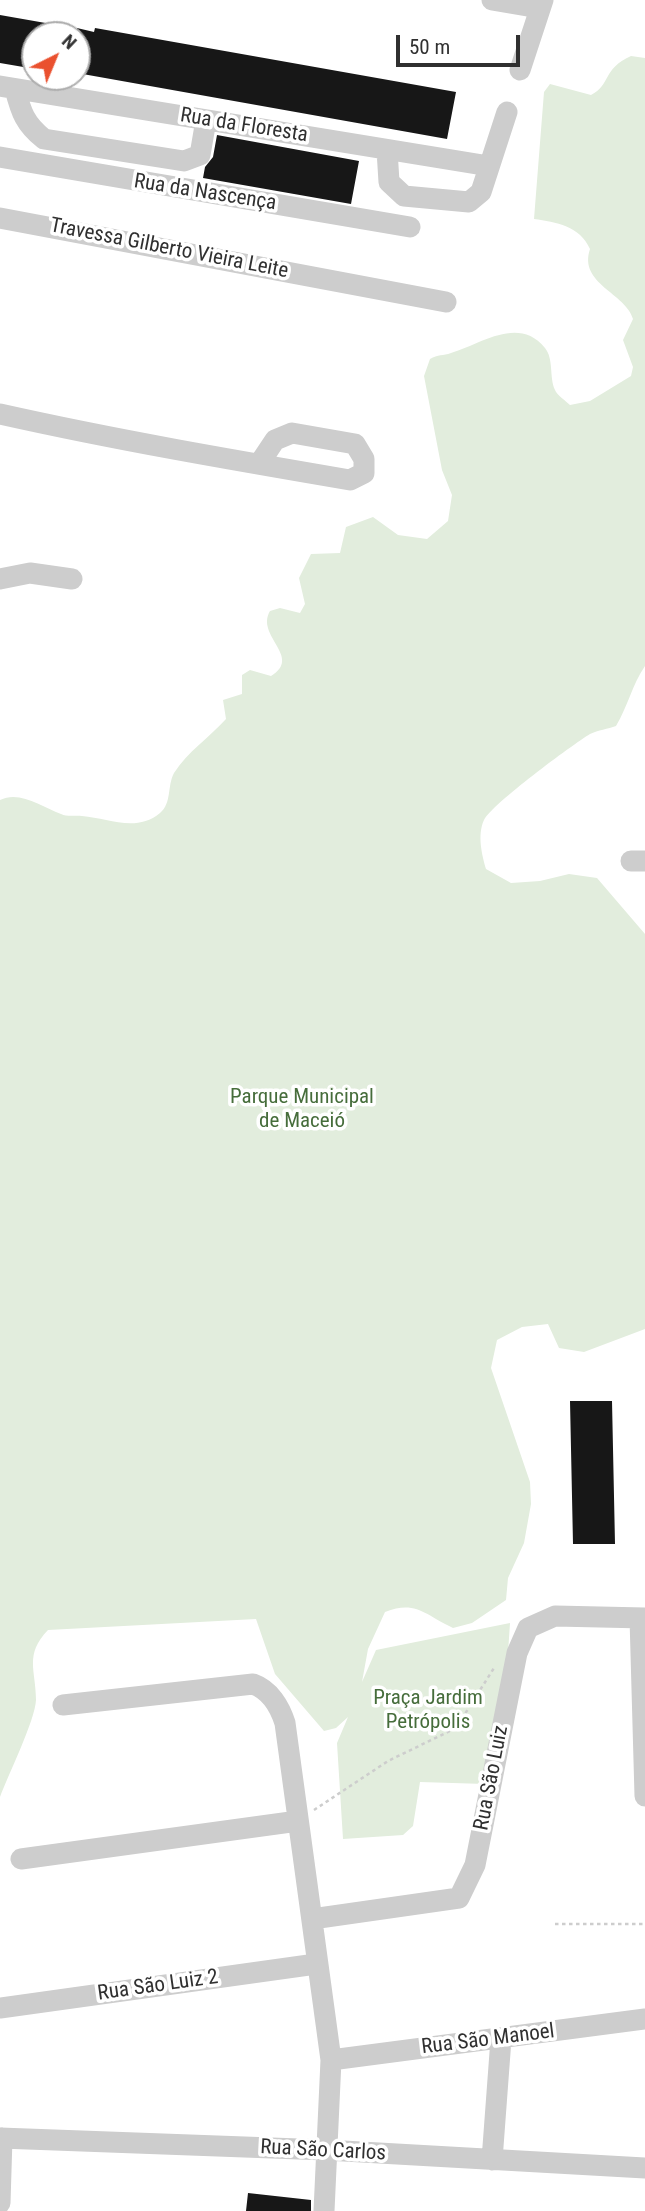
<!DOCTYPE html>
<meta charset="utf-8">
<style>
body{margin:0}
#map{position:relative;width:645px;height:2211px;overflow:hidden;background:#fff;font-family:"Roboto Condensed",sans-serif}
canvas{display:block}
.north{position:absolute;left:21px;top:21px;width:70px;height:70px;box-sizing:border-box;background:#fff;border:2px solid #acacac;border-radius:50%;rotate:43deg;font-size:19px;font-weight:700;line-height:28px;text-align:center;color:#303030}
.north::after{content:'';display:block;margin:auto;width:24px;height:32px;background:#ea512f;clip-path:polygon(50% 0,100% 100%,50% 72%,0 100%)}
.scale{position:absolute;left:396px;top:35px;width:124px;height:32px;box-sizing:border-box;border:4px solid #303030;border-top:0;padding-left:9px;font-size:21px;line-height:24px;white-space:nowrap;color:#303030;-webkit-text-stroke:5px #fff;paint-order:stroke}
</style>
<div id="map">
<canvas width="645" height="2211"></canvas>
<div class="north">N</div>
<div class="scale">50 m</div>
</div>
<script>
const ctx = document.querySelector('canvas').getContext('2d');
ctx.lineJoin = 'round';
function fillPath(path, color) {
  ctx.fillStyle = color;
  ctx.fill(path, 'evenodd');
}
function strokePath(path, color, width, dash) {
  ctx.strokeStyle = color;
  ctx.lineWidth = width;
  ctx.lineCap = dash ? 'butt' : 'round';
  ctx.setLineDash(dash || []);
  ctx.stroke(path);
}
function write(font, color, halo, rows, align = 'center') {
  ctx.font = font + ' "Roboto Condensed",sans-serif';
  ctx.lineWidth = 7;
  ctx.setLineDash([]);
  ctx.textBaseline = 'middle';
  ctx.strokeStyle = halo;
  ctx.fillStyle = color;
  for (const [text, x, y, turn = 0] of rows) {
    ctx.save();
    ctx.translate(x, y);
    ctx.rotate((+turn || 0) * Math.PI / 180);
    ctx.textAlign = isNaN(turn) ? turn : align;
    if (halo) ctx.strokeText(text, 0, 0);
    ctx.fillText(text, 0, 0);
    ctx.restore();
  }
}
fillPath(new Path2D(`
 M631 56 645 58V666C632 685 628 706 616 726 608 729 598 730 590 734 572 745 492 804 484 820 477 835 482 855 486 869L511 883 540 881 569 874 597 878 645 934V1329L584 1352 559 1348 548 1324 522 1327 497 1340 491 1368 530 1482 531 1504 524 1543 508 1578 506 1600 472 1623 453 1628C425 1615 416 1600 385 1612L368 1649 362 1682 376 1650 510 1623 507 1668 485 1784 420 1782 413 1826 403 1835 343 1839 337 1743 348 1717 336 1728 324 1731 275 1674 256 1619 48 1630C24 1655 36 1670 36 1700 35 1721 8 1775 0 1797V800C20 790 42 807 61 814 67 817 75 815 82 816 108 818 136 833 160 813 172 803 167 786 174 773 188 751 209 738 226 719L223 700 242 694V675L250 670 271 676C303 657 255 636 270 611L280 608 300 613 305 604 299 578 311 554 340 553 346 527 373 517 398 535 427 539 448 521 452 495 442 470 424 376 430 359C438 354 443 356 451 353 480 345 518 315 545 348 554 359 549 377 555 390 557 395 566 401 570 405L590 401 631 376 633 367 623 340 633 319C626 293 578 284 590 249 580 226 556 222 534 219L544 92 550 84 591 95C611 85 602 69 631 56Z`), '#e2eddd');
fillPath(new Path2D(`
 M0 15 74 28V35H35V69L0 63Z
 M77 28 94 32 95 28 456 92 447 139 77 73Z
 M217 135 359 161 351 204 203 178 205 167 213 157Z
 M570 1401H612L615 1544H573Z
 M248 2193 311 2200V2211H246Z`), '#171717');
strokePath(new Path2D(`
 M314 1810 388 1761 456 1728 494 1668
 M555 1924H645`), '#cdcdcd', 2.5, [3.5, 3.5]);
strokePath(new Path2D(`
 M492 0 539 8
 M520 70 543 0
 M0 86 489 166
 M15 89C21 112 25 124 44 139L184 161 200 155 206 120
 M387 150 389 182 404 196 469 202 481 192 507 112
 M0 157 410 227
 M0 218 446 302
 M0 414C116 440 233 460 350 480L364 473V459L355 444 292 433 275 440 259 464
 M0 579 30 573 72 579
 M631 861H645
 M640 1618 645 1796
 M63 1705 253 1684C270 1690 280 1707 285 1723L331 2060 324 2211
 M21 1859 298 1821
 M312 1919 459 1898 475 1865 517 1653 528 1628 555 1616 645 1618
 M0 2008 316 1964
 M331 2060 645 2019
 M0 2138 326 2150 645 2168
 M492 2160 501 2039
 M0 2203 2 2138`), '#cdcdcd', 21);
write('21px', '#303030', '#fff', [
 ["Rua da Floresta",244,126,9],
 ["Rua da Nascença",205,193,9],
 ["Travessa Gilberto Vieira Leite",169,249,11],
 ["Rua São Luiz",492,1778,-79],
 ["Rua São Luiz 2",158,1986,-8],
 ["Rua São Manoel",488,2040,-7],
 ["Rua São Carlos",323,2151,3]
]);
write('21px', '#466d3b', '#fff', [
 ["Parque Municipal",302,1098],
 ["de Maceió",302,1122],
 ["Praça Jardim",428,1699],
 ["Petrópolis",428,1723]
]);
</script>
